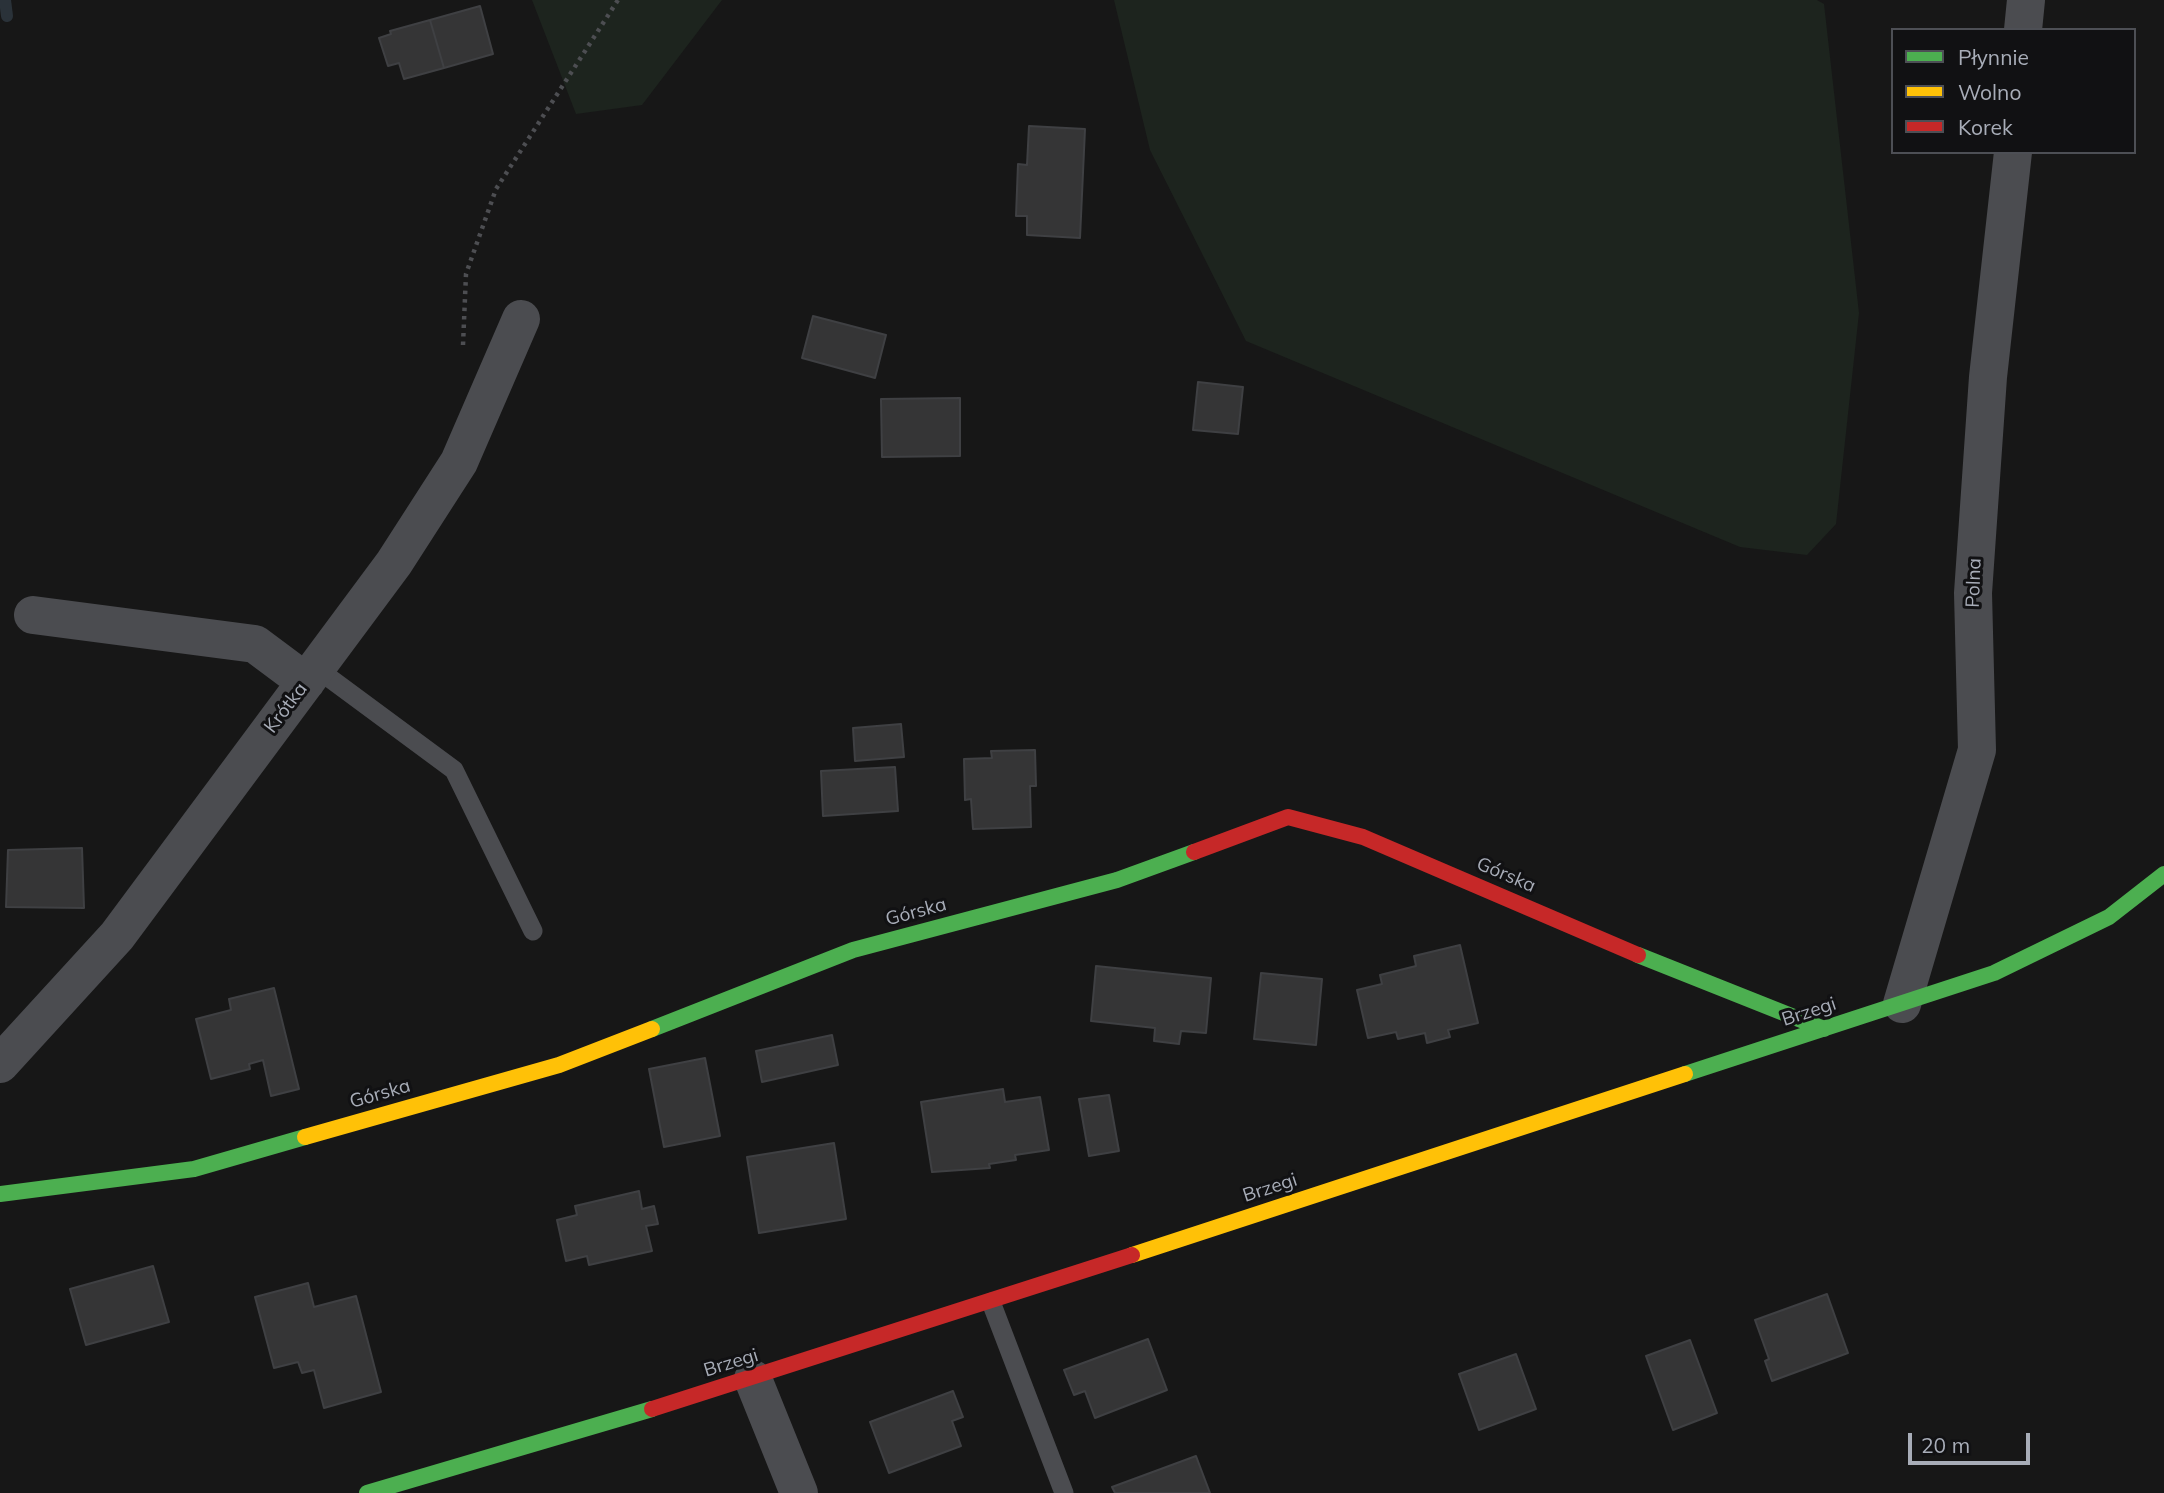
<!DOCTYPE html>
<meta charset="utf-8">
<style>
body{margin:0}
#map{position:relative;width:2164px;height:1493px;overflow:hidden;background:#171717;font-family:Mulish,sans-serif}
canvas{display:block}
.legend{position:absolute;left:1891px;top:28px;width:245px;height:126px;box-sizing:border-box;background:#111113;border:2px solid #4d4f55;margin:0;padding:9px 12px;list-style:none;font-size:21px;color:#a8adb8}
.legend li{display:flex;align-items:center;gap:14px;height:35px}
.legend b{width:35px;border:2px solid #4d4f55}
.scale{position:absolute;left:1908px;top:1433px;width:122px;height:32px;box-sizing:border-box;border:4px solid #a8adb8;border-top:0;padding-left:9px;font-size:21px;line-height:24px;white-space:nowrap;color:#a8adb8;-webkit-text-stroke:5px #111113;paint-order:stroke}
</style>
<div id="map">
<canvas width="2164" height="1493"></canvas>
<ul class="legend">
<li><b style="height:9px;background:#4caf50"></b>Płynnie</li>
<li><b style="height:9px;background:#ffc107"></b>Wolno</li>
<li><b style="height:9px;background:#c62828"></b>Korek</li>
</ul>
<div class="scale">20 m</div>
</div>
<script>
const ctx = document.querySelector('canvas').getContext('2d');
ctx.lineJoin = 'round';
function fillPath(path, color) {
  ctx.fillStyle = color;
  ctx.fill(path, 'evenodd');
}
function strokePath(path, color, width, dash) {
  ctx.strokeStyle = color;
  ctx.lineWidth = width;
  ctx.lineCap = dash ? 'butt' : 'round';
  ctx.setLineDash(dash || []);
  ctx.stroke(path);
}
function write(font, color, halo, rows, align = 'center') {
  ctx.font = font + ' Mulish,sans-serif';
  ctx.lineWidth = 6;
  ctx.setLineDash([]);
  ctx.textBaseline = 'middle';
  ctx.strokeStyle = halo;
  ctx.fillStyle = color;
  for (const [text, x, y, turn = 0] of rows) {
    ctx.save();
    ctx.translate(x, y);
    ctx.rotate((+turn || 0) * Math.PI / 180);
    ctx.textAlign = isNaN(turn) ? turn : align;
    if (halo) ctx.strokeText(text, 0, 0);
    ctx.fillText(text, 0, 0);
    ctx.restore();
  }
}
fillPath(new Path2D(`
 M532 0H722L642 105 576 114Z
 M1114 0H1817L1824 4 1859 313 1836 524 1807 555 1740 547 1246 341 1150 150Z`), '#1d241e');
strokePath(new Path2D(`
 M5 0 7 16`), '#2a3239', 12);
const building = new Path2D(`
 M480 6 493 54 444 68 430 20Z
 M430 20 444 68 404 79 399 63 388 66 379 38 391 34 390 31Z
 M1029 126 1085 129 1080 238 1027 235V216H1016L1018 164 1027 165Z
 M813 316 886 335 875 378 802 358Z
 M1198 382 1243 387 1238 434 1193 430Z
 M960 398V456L882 457 881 399Z
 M901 724 904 757 855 761 853 728Z
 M1035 750 1036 786H1030L1031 827 973 829 971 799 965 800 964 759 992 758 991 751Z
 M895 767 898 811 823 816 821 771Z
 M82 848 84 908 6 907 8 850Z
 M1460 945 1478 1023 1448 1030 1450 1037 1427 1043 1425 1033 1398 1039 1396 1032 1368 1038 1357 990 1382 984 1380 975 1416 966 1414 956Z
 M1096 966 1211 978 1206 1033 1181 1031 1179 1044 1154 1041 1155 1028 1091 1021Z
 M1261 973 1322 979 1316 1045 1254 1039Z
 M274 988 299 1089 271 1096 263 1060 249 1064 250 1069 211 1079 196 1019 231 1010 229 999Z
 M832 1035 838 1065 762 1082 756 1051Z
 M705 1058 720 1136 664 1147 649 1069Z
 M1003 1089 1005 1102 1040 1097 1049 1150 1015 1155 1016 1160 989 1164 990 1168 932 1172 921 1102Z
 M1109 1095 1119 1151 1089 1156 1079 1099Z
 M834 1143 846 1219 759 1233 747 1157Z
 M639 1191 642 1209 654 1206 658 1224 646 1226 652 1251 589 1265 587 1256 566 1261 557 1220 577 1215 575 1206Z
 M153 1266 169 1322 86 1345 70 1289Z
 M308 1283 314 1307 356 1296 381 1392 324 1408 314 1370 302 1373 298 1362 274 1368 255 1297Z
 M1827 1294 1848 1353 1772 1381 1765 1361 1769 1359 1755 1320Z
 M1148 1339 1167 1390 1095 1418 1085 1391 1074 1395 1064 1370Z
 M1690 1340 1717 1413 1673 1430 1646 1356Z
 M1516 1354 1536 1409 1479 1430 1459 1374Z
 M953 1391 963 1417 952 1421 961 1446 889 1473 870 1422Z
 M1196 1456 1210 1493H1115L1112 1487Z`);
fillPath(building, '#353536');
strokePath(building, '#3f4043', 2);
strokePath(new Path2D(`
 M463 345 466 274 496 189 618 0`), '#4d4e52', 4.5, [3.5, 5]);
strokePath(new Path2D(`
 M316 668 454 770 533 931
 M991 1302 1064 1493`), '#4b4c50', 19);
strokePath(new Path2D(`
 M2023 30 2026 0
 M33 615 255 644 306 682
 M1902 1004 1977 750 1973 593 1988 377 2013 152
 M0 1064 117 936 394 563 459 462 521 319
 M753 1379 799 1493`), '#4b4c50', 38);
strokePath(new Path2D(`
 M1638 955 1824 1029
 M652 1029 853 950 1117 880 1194 852
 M1685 1074 1994 973 2109 917 2164 874
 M0 1194 194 1169 305 1137
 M367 1493 652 1409`), '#4caf50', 16);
strokePath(new Path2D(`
 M305 1137 559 1065 652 1029
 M1132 1255 1685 1074`), '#ffc107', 16);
strokePath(new Path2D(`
 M1194 852 1288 817 1363 837 1638 955
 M652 1409 1132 1255`), '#c62828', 16);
write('19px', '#a8adb8', '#111113', [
 ["Polna",1974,583,-88],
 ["Krótka",286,708,-53],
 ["Górska",1506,875,23],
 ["Górska",916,912,-15],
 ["Brzegi",1809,1012,-18],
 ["Górska",380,1094,-16],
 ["Brzegi",1270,1188,-18],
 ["Brzegi",731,1363,-17]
]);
</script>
